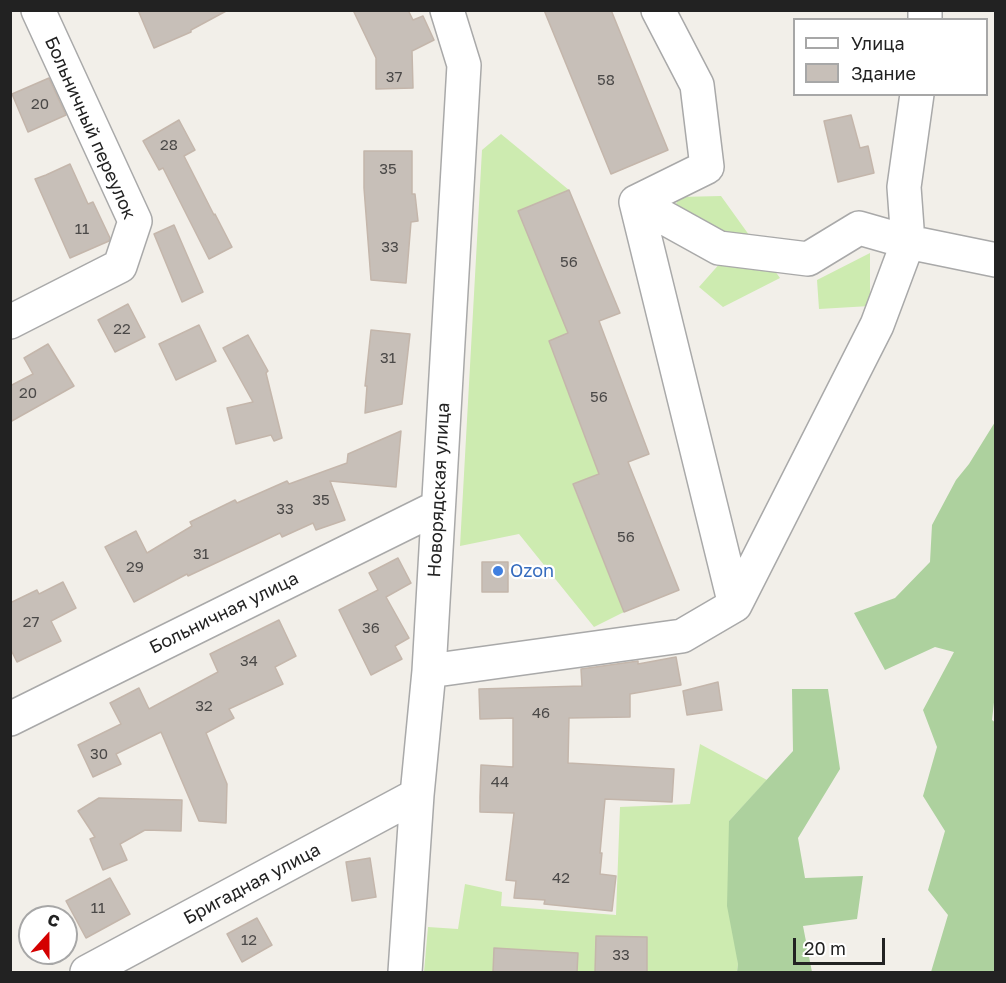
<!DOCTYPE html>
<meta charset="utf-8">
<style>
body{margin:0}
#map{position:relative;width:1006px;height:983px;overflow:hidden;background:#f2efe9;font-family:"Golos Text",sans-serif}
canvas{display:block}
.frame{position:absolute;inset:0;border:12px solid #222;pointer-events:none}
.legend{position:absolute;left:793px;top:18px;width:195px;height:78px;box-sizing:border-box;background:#fff;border:2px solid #a7a7a7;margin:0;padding:8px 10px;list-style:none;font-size:18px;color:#222}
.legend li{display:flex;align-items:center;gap:12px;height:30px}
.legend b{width:30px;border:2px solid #a7a7a7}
.north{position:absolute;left:18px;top:905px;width:60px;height:60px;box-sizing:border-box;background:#fff;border:2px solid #a7a7a7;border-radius:50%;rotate:21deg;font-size:16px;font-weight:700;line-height:24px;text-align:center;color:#222}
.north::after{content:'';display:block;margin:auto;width:21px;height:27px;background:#d40000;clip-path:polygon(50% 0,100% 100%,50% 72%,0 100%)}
.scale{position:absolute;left:793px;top:938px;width:92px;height:27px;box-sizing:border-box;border:3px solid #222;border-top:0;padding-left:8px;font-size:18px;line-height:21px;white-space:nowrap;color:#222;-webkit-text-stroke:4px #fff;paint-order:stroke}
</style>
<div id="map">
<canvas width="1006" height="983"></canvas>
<div class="frame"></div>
<ul class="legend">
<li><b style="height:8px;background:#fff"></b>Улица</li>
<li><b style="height:16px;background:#c7bfb8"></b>Здание</li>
</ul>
<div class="north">С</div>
<div class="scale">20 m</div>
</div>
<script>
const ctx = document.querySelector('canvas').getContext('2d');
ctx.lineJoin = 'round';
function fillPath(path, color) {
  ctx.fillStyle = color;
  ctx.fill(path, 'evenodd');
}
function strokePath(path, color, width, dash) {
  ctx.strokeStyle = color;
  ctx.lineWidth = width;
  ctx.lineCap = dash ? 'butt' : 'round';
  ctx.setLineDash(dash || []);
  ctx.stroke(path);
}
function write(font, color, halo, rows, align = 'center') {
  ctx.font = font + ' "Golos Text",sans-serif';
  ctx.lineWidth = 4.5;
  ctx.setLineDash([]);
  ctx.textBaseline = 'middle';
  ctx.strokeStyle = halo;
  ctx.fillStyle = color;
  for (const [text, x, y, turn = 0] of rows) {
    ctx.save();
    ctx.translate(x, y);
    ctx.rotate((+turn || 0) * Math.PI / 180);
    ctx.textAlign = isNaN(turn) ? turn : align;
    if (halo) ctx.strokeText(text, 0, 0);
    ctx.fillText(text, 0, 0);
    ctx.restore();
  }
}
fillPath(new Path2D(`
 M501 134 569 190 518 211 568 333 549 341 599 474 573 485 624 612 594 627 519 534 460 546 482 150Z
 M721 196 780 278 723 307 699 287 722 261 672 213 679 197Z
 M870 253V306L819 309 817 280Z
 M700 744 767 780 729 821 738 964 737 972H424L428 927 458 929 465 884 502 892 501 906 616 915 620 807 690 804Z`), '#cdebb0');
fillPath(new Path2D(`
 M995 422 996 685 992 720 996 723 995 972H931L948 915 928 890 945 831 923 796 937 747 923 710 954 652 935 647 885 670 854 613 895 598 930 562 932 525 956 480 969 464Z
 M792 689H828L840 769 798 838 805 878 863 876 857 919 803 926 812 972H737L738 964 727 906 729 821 793 751Z`), '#add19e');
const building = new Path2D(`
 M138 10H228L191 30V32L154 48Z
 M353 10H408L413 20 423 16 434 40 412 51 413 88 376 89V58Z
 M544 10H611L668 150 611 174Z
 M49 78 66 115 28 132 12 94Z
 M851 115 860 148 868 146 874 173 838 182 824 121Z
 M179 120 195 150 184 156 214 215 215 214 232 247 209 259 163 168 159 170 143 141Z
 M364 151H412V194H415L418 221 411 222 406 283 371 280 364 188Z
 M70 164 88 204 93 202 110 238 109 241 70 258 35 179 46 175Z
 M569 190 620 313 599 321 649 454 628 462 679 590 624 612 573 484 599 474 549 341 568 333 518 211Z
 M174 225 203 292 182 302 154 234Z
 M128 304 145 337 115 352 98 320Z
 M199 325 216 361 176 380 159 344Z
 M371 330 410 334 402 404 365 413 367 386H365Z
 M248 335 268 371 266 373 282 438 274 441 271 435 236 444 227 408 253 402 223 348Z
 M48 344 74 386 10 422V386L33 374 24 358Z
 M401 431 396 487 330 481 345 520 316 530 313 523 282 537 280 533 188 576 187 574 134 602 105 547 136 531 147 553 192 526 190 522 235 500 237 503 287 481 289 484 347 463 348 454Z
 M398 558 411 583 386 597 409 638 395 646 402 659 371 675 339 610 378 590 369 573Z
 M482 562H508V592H482Z
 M63 582 76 608 51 621 61 641 17 662 10 648V603L37 590 39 594Z
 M279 620 296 656 275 667 283 684 229 709 234 718 206 733 227 784 226 823 199 821 161 732 116 754 121 764 93 777 78 745 121 724 110 703 139 688 149 709 218 672 210 654Z
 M676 657 681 685 630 694V717L569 718 568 763 674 769 672 802 605 799 600 853H602L600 874 616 876 612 911 544 904 545 900 514 898 516 881 506 880 514 813 480 812V797L481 765 513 767V718L480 719 479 689 582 686 581 669 638 661V664Z
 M718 682 722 710 687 715 683 691Z
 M99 798 182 800 181 831 145 830 120 844 127 860 103 870 90 839 95 837 78 811Z
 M370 858 376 897 352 901 346 862Z
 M110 878 130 914 86 938 66 901Z
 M257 918 272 945 242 962 227 934Z
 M596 936 647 937V972H595Z
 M494 948 578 953 577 972H493Z`);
fillPath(building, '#c7bfb8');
strokePath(building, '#c4b6ab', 1.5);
const minor = new Path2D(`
 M925 10V20
 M636 202 707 167 697 85 658 10
 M10 322 120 266 135 221 38 10
 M735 605 877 325 908 242 904 187 917 94
 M429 671 682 636 735 605 636 202 719 248 808 259 859 228 908 242 996 260
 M10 719 438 507
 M87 972 417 795
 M405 972 417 795 429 671 464 65 447 10`);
strokePath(minor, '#a9a9a9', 36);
strokePath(minor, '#fff', 33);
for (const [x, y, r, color] of [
 [498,571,6,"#3f7fe0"]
]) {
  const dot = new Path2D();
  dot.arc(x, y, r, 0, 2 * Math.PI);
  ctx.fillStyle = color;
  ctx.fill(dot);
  strokePath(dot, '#fff', 2);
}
write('15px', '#4b4948', null, [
 ["37",394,77],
 ["58",606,80],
 ["20",40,104],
 ["28",169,145],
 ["35",388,169],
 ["11",82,229],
 ["33",390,247],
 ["56",569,262],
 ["22",122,329],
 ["31",388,358],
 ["20",28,393],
 ["56",599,397],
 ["35",321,500],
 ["33",285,509],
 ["56",626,537],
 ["31",201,554],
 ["29",135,567],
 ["27",31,622],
 ["36",371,628],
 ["34",249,661],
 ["32",204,706],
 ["46",541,713],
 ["30",99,754],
 ["44",500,782],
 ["42",561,878],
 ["11",98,908],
 ["12",249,940],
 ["33",621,955]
]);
write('18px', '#222', '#fff', [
 ["Больничный переулок",90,128,66],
 ["Новорядская улица",439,490,-87],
 ["Больничная улица",224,613,-26],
 ["Бригадная улица",252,884,-28]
]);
write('18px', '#366cbe', '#fff', [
 ["Ozon",510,571]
], 'left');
</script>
